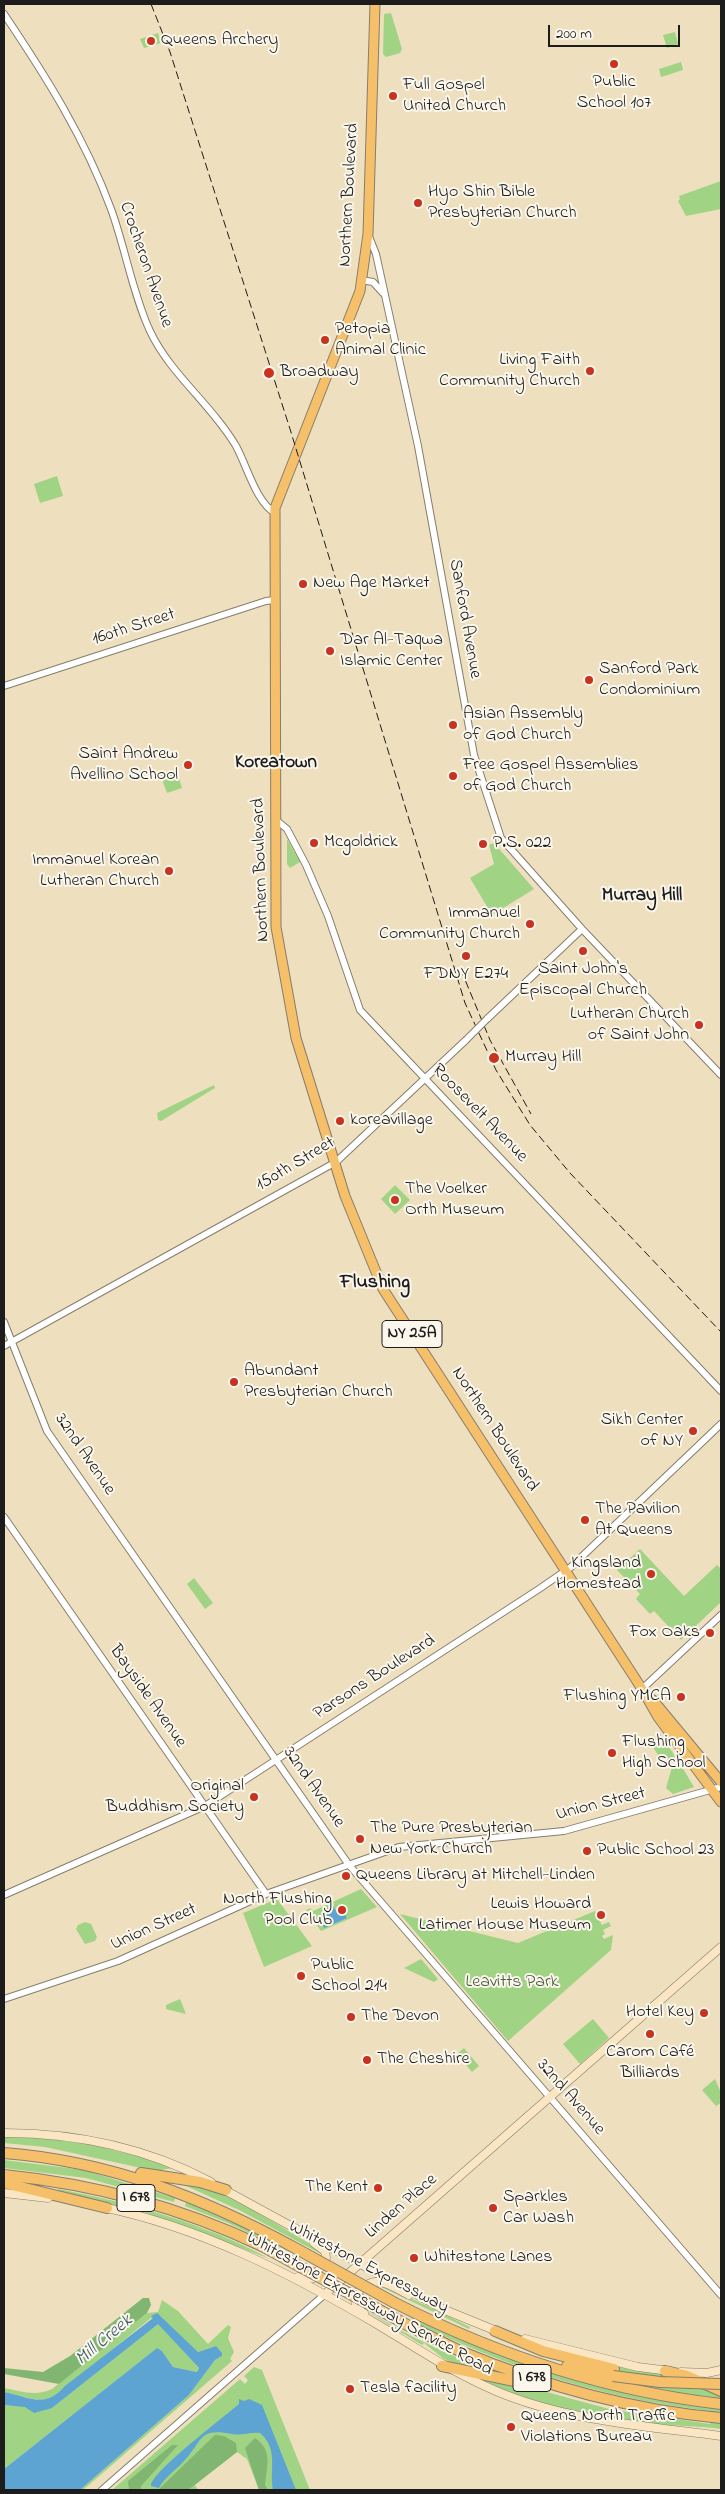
<!DOCTYPE html>
<meta charset="utf-8">
<style>
body{margin:0}
#map{position:relative;width:725px;height:2494px;overflow:hidden;background:#eedfbe;font-family:"Indie Flower",sans-serif}
canvas{display:block}
.frame{position:absolute;inset:0;border:5px solid #1c1c1c;pointer-events:none}
.scale{position:absolute;left:548px;top:25px;width:132px;height:22px;box-sizing:border-box;border:2px solid #1c1c1c;border-top:0;padding-left:6px;font-size:15px;line-height:18px;white-space:nowrap;color:#1c1c1c;-webkit-text-stroke:4px #fbf7ec;paint-order:stroke}
</style>
<div id="map">
<canvas width="725" height="2494"></canvas>
<div class="frame"></div>
<div class="scale">200 m</div>
</div>
<script>
const ctx = document.querySelector('canvas').getContext('2d');
ctx.lineJoin = 'round';
function fillPath(path, color) {
  ctx.fillStyle = color;
  ctx.fill(path, 'evenodd');
}
function strokePath(path, color, width, dash) {
  ctx.strokeStyle = color;
  ctx.lineWidth = width;
  ctx.lineCap = dash ? 'butt' : 'round';
  ctx.setLineDash(dash || []);
  ctx.stroke(path);
}
function write(font, color, halo, rows, align = 'center') {
  ctx.font = font + ' "Indie Flower",sans-serif';
  ctx.lineWidth = 4;
  ctx.setLineDash([]);
  ctx.textBaseline = 'middle';
  ctx.strokeStyle = halo;
  ctx.fillStyle = color;
  for (const [text, x, y, turn = 0] of rows) {
    ctx.save();
    ctx.translate(x, y);
    ctx.rotate((+turn || 0) * Math.PI / 180);
    ctx.textAlign = isNaN(turn) ? turn : align;
    if (halo) ctx.strokeText(text, 0, 0);
    ctx.fillText(text, 0, 0);
    ctx.restore();
  }
}
fillPath(new Path2D(`
 M391 13 402 49 400 53 386 57 383 54 384 14Z
 M675 32 678 44 667 48 663 35Z
 M158 33 161 43 144 48 140 39Z
 M681 62 683 70 661 77 659 69Z
 M721 181V209L686 216 678 201 680 199 679 196Z
 M57 476 63 496 40 503 34 484Z
 M176 769 182 788 167 793 160 774Z
 M287 839 300 862 290 868 287 864Z
 M494 843 534 889 492 915 470 878 494 864 489 845Z
 M214 1085 215 1088 161 1121 158 1120 157 1113Z
 M395 1185 410 1200 395 1214 381 1199Z
 M640 1549 684 1596 717 1565 721 1569V1602L681 1640 654 1611 650 1614 636 1599 640 1594 617 1570Z
 M194 1578 213 1603 205 1609 187 1584Z
 M660 1734 677 1759 672 1763 660 1758 649 1741Z
 M679 1762 694 1787 673 1794 666 1788 672 1767Z
 M361 1889 377 1907 321 1931 306 1910 310 1908 313 1911Z
 M277 1899 312 1946 264 1967 243 1913Z
 M595 1911 602 1925 609 1922 611 1926 603 1930 605 1934 602 1936 604 1939 613 1935 611 1950 508 2041 400 1914 518 1943Z
 M85 1922 91 1924 97 1937 95 1941 85 1944 76 1929 78 1925Z
 M421 1959 438 1979 434 1982 404 1968Z
 M180 1999 186 2014 166 2009V2005Z
 M593 2019 609 2038 580 2064 563 2044Z
 M464 2048 479 2066 472 2072 457 2054Z
 M715 2079 721 2093V2103L716 2106 702 2090Z
 M4 2136C65 2138 115 2147 173 2168L155 2171 45 2147 4 2143Z
 M4 2160 84 2170 175 2198 174 2202 86 2178 4 2168Z
 M183 2182 221 2191 317 2248 323 2255 239 2210 182 2184Z
 M58 2189C132 2203 204 2223 270 2259L147 2213 60 2193Z
 M186 2202 241 2226 294 2254 228 2223 185 2206Z
 M375 2284 388 2287 470 2327 469 2329Z
 M162 2300 178 2311 208 2344 228 2325 231 2327 228 2338 234 2352 230 2359 232 2361 83 2490H80L189 2395 215 2360 222 2356 216 2346 198 2352 151 2318 54 2397C39 2404 20 2395 4 2392V2388C20 2391 36 2397 52 2389L147 2313 158 2312Z
 M358 2306 413 2337 471 2364 469 2368 444 2359 424 2343 422 2345Z
 M412 2318 496 2354 562 2376 616 2365 671 2375 721 2395V2429C700 2426 678 2426 656 2424 597 2418 538 2406 483 2381L499 2379 609 2409 710 2424 711 2411C605 2399 506 2368 411 2320Z
 M158 2323 199 2368 197 2372 173 2367 162 2351 156 2349 4 2469V2405L52 2408Z
 M254 2367 262 2370 310 2490H259L247 2459 237 2452 195 2485 198 2490H112L240 2379 245 2384 248 2380 244 2376Z`), '#a0d484');
fillPath(new Path2D(`
 M143 2298H149L151 2305 147 2313 59 2384 4 2374V2368L43 2372 70 2356Z
 M215 2435 224 2436 236 2443 237 2452 188 2490H158Z
 M255 2438C273 2450 267 2466 265 2485L268 2490H259L245 2448Z
 M172 2445H178L141 2486V2490H129L128 2481Z`), '#80b672');
fillPath(new Path2D(`
 M333 1906 336 1911 342 1909 347 1918 324 1928 320 1919 327 1916 325 1909Z
 M157 2313 198 2352 216 2346 222 2353V2356L215 2360 189 2395 80 2490H4V2469L157 2348 162 2351 173 2367 197 2372 199 2368 158 2324 52 2408 34 2413 25 2407 4 2405V2392C29 2397 46 2409 65 2386L153 2318 151 2316Z
 M239 2399 244 2401 249 2399 262 2405 296 2490H273C269 2470 279 2449 260 2433 251 2432 242 2436 232 2434 197 2427 203 2442 183 2462 176 2470 164 2478 159 2488L151 2486C149 2474 225 2416 239 2404Z`), '#5da4d3');
const tertiary = new Path2D(`
 M4 14C45 75 85 138 111 209 125 247 133 295 150 331 170 374 212 405 236 446 247 466 256 502 275 513
 M368 234 376 254 418 446 474 755 501 838 582 929 721 1075
 M361 280 373 282 383 293
 M4 686 266 601 275 600
 M276 820 287 829 306 865 328 916 360 1010 721 1391
 M487 1019 582 929
 M4 1322 47 1431 349 1865 721 2295
 M4 1346 336 1162 466 1040
 M4 1517 266 1894
 M642 1689 721 1615
 M4 1895 205 1806 539 1589 571 1567 721 1424
 M4 1999 118 1961 266 1894 399 1847 564 1831 721 1787
 M102 2490 324 2295`);
const secondary = new Path2D(`
 M4 2133C76 2133 147 2148 211 2182
 M221 2188 445 2310 499 2332
 M4 2193 48 2198
 M102 2207C200 2227 289 2273 375 2323 415 2347 453 2373 496 2391 567 2421 646 2426 721 2436
 M298 2277 307 2279 314 2278 326 2258 325 2251 314 2243
 M324 2295 721 1947
 M364 2313C344 2302 362 2280 380 2282 390 2283 400 2291 409 2295
 M525 2339 638 2367 670 2371
 M681 2372 707 2373 721 2370`);
const primary = new Path2D(`
 M375 4 368 234 360 291 275 508 276 927 296 1038 345 1196 383 1289 642 1689 658 1717 721 1802
 M653 1700 721 1782`);
const motorway = new Path2D(`
 M4 2153C110 2161 204 2198 297 2249
 M141 2173 200 2182 226 2190
 M4 2175C94 2184 180 2207 262 2246
 M4 2183 107 2208
 M395 2303C497 2355 607 2391 721 2404
 M495 2331 543 2351 614 2369
 M460 2351C544 2386 631 2410 721 2418
 M442 2366 529 2384
 M567 2366 613 2376
 M665 2371 687 2376 721 2391`);
strokePath(tertiary, '#857e6d', 8);
strokePath(secondary, '#857e6d', 9);
strokePath(primary, '#857e6d', 11);
strokePath(motorway, '#857e6d', 12);
strokePath(tertiary, '#fff', 6);
strokePath(secondary, '#fbe6c4', 8);
strokePath(primary, '#f6c06b', 9);
strokePath(motorway, '#f6c06b', 10);
strokePath(new Path2D(`
 M151 4 170 52 290 429 465 1003 496 1070 530 1125 570 1173 721 1332
 M461 970 490 1040 531 1114`), '#1c1c1c', 1, [8, 4]);
const tertiaryBridge = new Path2D(`
 M466 1040 487 1019`);
const motorwayBridge = new Path2D(`
 M262 2246 409 2326 460 2351
 M297 2249 395 2303
 M613 2376 660 2382 721 2384`);
strokePath(tertiaryBridge, '#857e6d', 8, []);
strokePath(motorwayBridge, '#857e6d', 12, []);
strokePath(tertiaryBridge, '#fff', 6);
strokePath(motorwayBridge, '#f6c06b', 10);
for (const [x, y, r, color] of [
 [151,41,5,"#c8321e"],
 [614,64,5,"#c8321e"],
 [393,96,5,"#c8321e"],
 [418,203,5,"#c8321e"],
 [325,340,5,"#c8321e"],
 [590,371,5,"#c8321e"],
 [269,373,6,"#c8321e"],
 [303,584,5,"#c8321e"],
 [330,651,5,"#c8321e"],
 [589,680,5,"#c8321e"],
 [453,725,5,"#c8321e"],
 [188,765,5,"#c8321e"],
 [453,776,5,"#c8321e"],
 [314,843,5,"#c8321e"],
 [483,844,5,"#c8321e"],
 [169,871,5,"#c8321e"],
 [530,924,5,"#c8321e"],
 [583,951,5,"#c8321e"],
 [466,956,5,"#c8321e"],
 [699,1025,5,"#c8321e"],
 [494,1058,6,"#c8321e"],
 [340,1121,5,"#c8321e"],
 [395,1200,5,"#c8321e"],
 [234,1382,5,"#c8321e"],
 [693,1431,5,"#c8321e"],
 [585,1520,5,"#c8321e"],
 [651,1574,5,"#c8321e"],
 [710,1633,5,"#c8321e"],
 [681,1697,5,"#c8321e"],
 [612,1753,5,"#c8321e"],
 [254,1797,5,"#c8321e"],
 [360,1839,5,"#c8321e"],
 [587,1851,5,"#c8321e"],
 [346,1876,5,"#c8321e"],
 [342,1910,5,"#c8321e"],
 [601,1915,5,"#c8321e"],
 [301,1976,5,"#c8321e"],
 [704,2013,5,"#c8321e"],
 [351,2017,5,"#c8321e"],
 [650,2034,5,"#c8321e"],
 [367,2060,5,"#c8321e"],
 [378,2188,5,"#c8321e"],
 [493,2208,5,"#c8321e"],
 [414,2258,5,"#c8321e"],
 [350,2389,5,"#c8321e"],
 [511,2427,5,"#c8321e"]
]) {
  const dot = new Path2D();
  dot.arc(x, y, r, 0, 2 * Math.PI);
  ctx.fillStyle = color;
  ctx.fill(dot);
  strokePath(dot, '#fbf7ec', 2);
}
for (const [x, y, w] of [
 [412,1334,60],
 [136,2198,38],
 [532,2378,38]
]) {
  const box = new Path2D();
  box.roundRect(x - w / 2, y - 13.5, w, 27, 4);
  ctx.fillStyle = '#fbf7ec';
  ctx.fill(box);
  strokePath(box, '#1c1c1c', 1);
}
write('bold 16px', '#1c1c1c', null, [
 ["NY 25A",412,1334],
 ["I 678",136,2198],
 ["I 678",532,2378]
]);
write('18px', '#1c1c1c', '#fbf7ec', [
 ["Queens Archery",161,41],
 ["Public",614,83,"center"],
 ["School 107",614,104,"center"],
 ["Full Gospel",403,86],
 ["United Church",403,107],
 ["Hyo Shin Bible",428,193],
 ["Presbyterian Church",428,214],
 ["Petopia",335,330],
 ["Animal Clinic",335,351],
 ["Living Faith",580,361,"right"],
 ["Community Church",580,382,"right"],
 ["Broadway",280,373],
 ["New Age Market",313,584],
 ["Dar Al-Taqwa",340,641],
 ["Islamic Center",340,662],
 ["Sanford Park",599,670],
 ["Condominium",599,691],
 ["Asian Assembly",463,715],
 ["of God Church",463,736],
 ["Saint Andrew",178,755,"right"],
 ["Avellino School",178,776,"right"],
 ["Free Gospel Assemblies",463,766],
 ["of God Church",463,787],
 ["Mcgoldrick",324,843],
 ["P.S. 022",493,844],
 ["Immanuel Korean",159,861,"right"],
 ["Lutheran Church",159,882,"right"],
 ["Immanuel",520,914,"right"],
 ["Community Church",520,935,"right"],
 ["Saint John's",583,970,"center"],
 ["Episcopal Church",583,991,"center"],
 ["FDNY E274",466,975,"center"],
 ["Lutheran Church",689,1015,"right"],
 ["of Saint John",689,1036,"right"],
 ["Murray Hill",505,1058],
 ["koreavillage",350,1121],
 ["The Voelker",405,1190],
 ["Orth Museum",405,1211],
 ["Abundant",244,1372],
 ["Presbyterian Church",244,1393],
 ["Sikh Center",683,1421,"right"],
 ["of NY",683,1442,"right"],
 ["The Pavilion",595,1510],
 ["At Queens",595,1531],
 ["Kingsland",641,1564,"right"],
 ["Homestead",641,1585,"right"],
 ["Fox Oaks",700,1633,"right"],
 ["Flushing YMCA",671,1697,"right"],
 ["Flushing",622,1743],
 ["High School",622,1764],
 ["Original",244,1787,"right"],
 ["Buddhism Society",244,1808,"right"],
 ["The Pure Presbyterian",370,1829],
 ["New York Church",370,1850],
 ["Public School 23",597,1851],
 ["Queens Library at Mitchell-Linden",356,1876],
 ["North Flushing",332,1900,"right"],
 ["Pool Club",332,1921,"right"],
 ["Lewis Howard",591,1905,"right"],
 ["Latimer House Museum",591,1926,"right"],
 ["Public",311,1966],
 ["School 214",311,1987],
 ["Hotel Key",694,2013,"right"],
 ["The Devon",361,2017],
 ["Carom Café",650,2053,"center"],
 ["Billiards",650,2074,"center"],
 ["The Cheshire",377,2060],
 ["The Kent",368,2188,"right"],
 ["Sparkles",503,2198],
 ["Car Wash",503,2219],
 ["Whitestone Lanes",424,2258],
 ["Tesla facility",360,2389],
 ["Queens North Traffic",521,2417],
 ["Violations Bureau",521,2438]
], 'left');
write('18px', '#1c1c1c', '#fbf7ec', [
 ["Northern Boulevard",350,195,-87],
 ["Crocheron Avenue",145,265,71],
 ["Sanford Avenue",464,619,80],
 ["160th Street",134,628,-18],
 ["Northern Boulevard",262,870,-92],
 ["Roosevelt Avenue",479,1114,46],
 ["150th Street",296,1165,-31],
 ["Northern Boulevard",494,1430,57],
 ["32nd Avenue",84,1455,56],
 ["Parsons Boulevard",375,1678,-33],
 ["Bayside Avenue",147,1697,55],
 ["32nd Avenue",313,1788,55],
 ["Union Street",601,1805,-14],
 ["Union Street",154,1928,-24],
 ["32nd Avenue",570,2098,49],
 ["Linden Place",402,2207,-41],
 ["Whitestone Expressway",368,2268,28],
 ["Whitestone Expressway Service Road",369,2305,29]
]);
write('18px', '#4a5c40', '#fbf7ec', [
 ["Leavitts Park",512,1983]
]);
write('bold 19px', '#1c1c1c', '#fbf7ec', [
 ["Koreatown",276,764],
 ["Murray Hill",642,897]
]);
write('italic 19px', '#39596e', '#fbf7ec', [
 ["Mill Creek",105,2341,-40]
]);
write('bold 20px', '#1c1c1c', '#fbf7ec', [
 ["Flushing",375,1284]
]);
</script>
